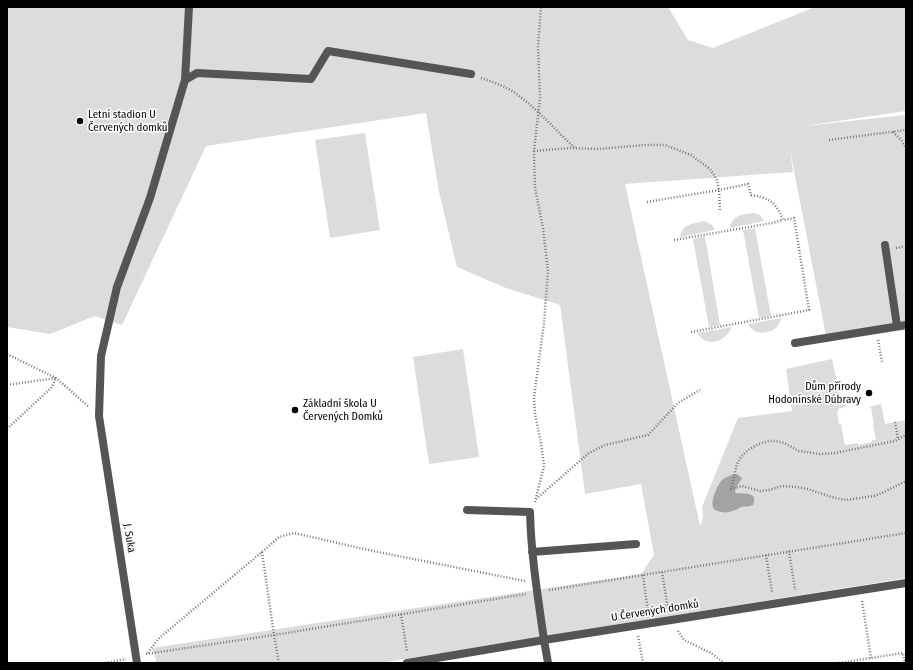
<!DOCTYPE html>
<meta charset="utf-8">
<style>
body{margin:0}
#map{position:relative;width:913px;height:670px;overflow:hidden;background:#fff;font-family:"Fira Sans Condensed",sans-serif}
canvas{display:block}
.frame{position:absolute;inset:0;border:8px solid #000;pointer-events:none}
</style>
<div id="map">
<canvas width="913" height="670"></canvas>
<div class="frame"></div>
</div>
<script>
const ctx = document.querySelector('canvas').getContext('2d');
ctx.lineJoin = 'round';
function fillPath(path, color) {
  ctx.fillStyle = color;
  ctx.fill(path, 'evenodd');
}
function strokePath(path, color, width, dash) {
  ctx.strokeStyle = color;
  ctx.lineWidth = width;
  ctx.lineCap = dash ? 'butt' : 'round';
  ctx.setLineDash(dash || []);
  ctx.stroke(path);
}
function write(font, color, halo, rows, align = 'center') {
  ctx.font = font + ' "Fira Sans Condensed",sans-serif';
  ctx.lineWidth = 3;
  ctx.setLineDash([]);
  ctx.textBaseline = 'middle';
  ctx.strokeStyle = halo;
  ctx.fillStyle = color;
  for (const [text, x, y, turn = 0] of rows) {
    ctx.save();
    ctx.translate(x, y);
    ctx.rotate((+turn || 0) * Math.PI / 180);
    ctx.textAlign = isNaN(turn) ? turn : align;
    if (halo) ctx.strokeText(text, 0, 0);
    ctx.fillText(text, 0, 0);
    ctx.restore();
  }
}
fillPath(new Path2D(`
 M7 7H668L688 40 713 48 815 7H906V111L804 126 906 115V330L827 341 790 150 793 172 625 184 700 526 703 518 702 507 738 418 792 411 786 369 832 359 841 402H845L846 407 838 409V412L837 413 839 424H841L845 445 857 443 858 445 872 442V440H876L873 425 874 424 871 408 869 407 881 404 885 424 906 420V578L380 663H157L152 648 641 574 654 555 641 484 585 494 560 305 506 288 457 267 439 192 426 113 206 146 122 325 95 316 50 334 7 327Z
 M365 133 380 230 330 238 315 140Z
 M754 213 760 215 764 221 730 228C731 215 744 214 754 213Z
 M704 221 711 224 715 230 680 237C683 223 692 224 704 221Z
 M755 228 771 316 759 318 743 230Z
 M705 236 720 325 709 327 693 239Z
 M782 318C780 321 779 324 777 327 768 335 753 335 748 324Z
 M732 327C725 342 707 349 697 333Z
 M463 349 479 457 429 464 413 357Z`), '#dcdcdc');
fillPath(new Path2D(`
 M734 474H737L742 478C739 484 736 485 735 492L736 493C746 494 758 492 753 505 749 507 745 506 741 507 737 509 734 511 729 512 725 513 718 512 714 509 709 503 718 484 722 480 725 477 730 476 734 474Z`), '#a3a3a3');
strokePath(new Path2D(`
 M481 78C493 82 505 86 515 93 538 109 555 130 575 148
 M893 132 901 140 906 148
 M829 140 906 130
 M534 151 571 148 599 149 645 145H665L691 155 710 169 714 175 717 180 719 190 720 211
 M647 202 719 190 748 184 751 195C755 196 759 196 764 198 774 201 779 210 783 220L794 218 809 310 691 332
 M674 240 772 223 783 220
 M896 248 906 246
 M878 340 882 362
 M7 354 56 378 88 406
 M7 385 56 378
 M895 422 898 439
 M7 429 52 387 56 378
 M906 433 904 436 895 441 835 453 820 454 799 451 784 443 776 441H769L759 444 748 450 741 457 737 464 731 489 742 486 760 491 769 490 782 486 797 487 807 489 835 498 846 500 874 496 882 493 906 481
 M536 499 589 453 605 445 648 435 678 403 700 390
 M535 502 544 466 541 443 535 414 534 397 544 323 548 271 543 228 535 188 534 151 540 98 538 46 541 7
 M789 551 795 590
 M262 552 274 635 279 663
 M766 555 772 592
 M662 572 668 609
 M643 575 648 612
 M549 590 906 533
 M862 601 871 658
 M401 614 407 652
 M678 631 684 640 711 653 724 663
 M638 636 643 663
 M148 653 158 639 262 552 279 537 294 533 373 551 525 581
 M146 654 274 635 526 594
 M105 663 126 659
 M839 663 903 653 905 663`), '#777', 2.5, [1, 2]);
strokePath(new Path2D(`
 M185 80 189 7
 M99 416 101 356 117 287 150 198 185 80 197 73 311 79 328 51 471 74
 M467 510 530 512C531 555 538 598 544 640
 M532 552 636 544`), '#555', 8);
strokePath(new Path2D(`
 M885 245 897 326
 M795 343 906 325
 M99 416 137 663
 M544 640 548 663
 M407 663 544 640 906 583`), '#555', 8);
for (const [x, y, r, color] of [
 [80,121,4,"#000"],
 [869,393,4,"#000"],
 [295,410,4,"#000"]
]) {
  const dot = new Path2D();
  dot.arc(x, y, r, 0, 2 * Math.PI);
  ctx.fillStyle = color;
  ctx.fill(dot);
  strokePath(dot, '#fff', 1.5);
}
write('11px', '#000', '#fff', [
 ["Letní stadion U",88,115],
 ["Červených domků",88,128],
 ["Dům přírody",861,387,"right"],
 ["Hodonínské Dúbravy",861,400,"right"],
 ["Základní škola U",303,404],
 ["Červených Domků",303,417]
], 'left');
write('11px', '#000', '#fff', [
 ["J. Suka",129,538,81],
 ["U Červených domků",655,611,-9]
]);
</script>
